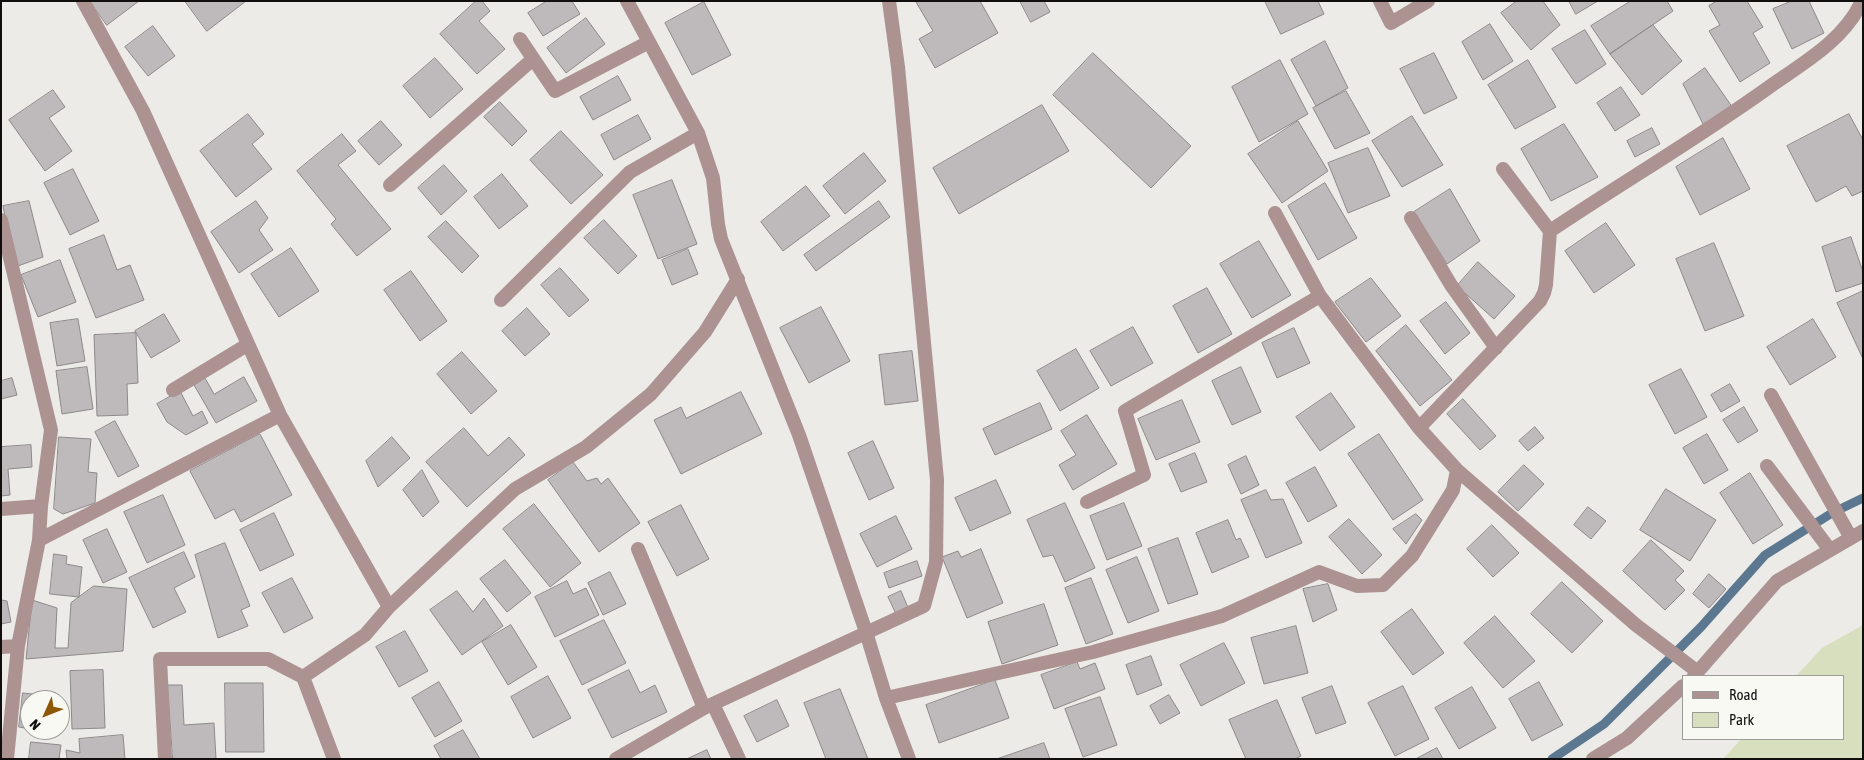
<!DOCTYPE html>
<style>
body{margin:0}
#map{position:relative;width:1864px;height:760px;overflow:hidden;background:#ecebe7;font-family:"Asap Condensed",sans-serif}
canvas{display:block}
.frame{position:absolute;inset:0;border:2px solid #100f0e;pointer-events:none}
.legend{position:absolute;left:1682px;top:675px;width:162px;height:65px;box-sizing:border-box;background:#f9f9f4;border:1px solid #9c9b98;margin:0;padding:6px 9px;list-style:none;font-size:15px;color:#100f0e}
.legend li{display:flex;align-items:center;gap:10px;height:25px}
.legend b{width:25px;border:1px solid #9c9b98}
.north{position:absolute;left:20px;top:690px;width:50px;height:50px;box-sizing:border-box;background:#f9f9f4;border:1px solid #9c9b98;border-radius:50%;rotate:226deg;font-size:14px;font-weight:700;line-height:20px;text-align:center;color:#100f0e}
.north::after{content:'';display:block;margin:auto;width:18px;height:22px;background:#8c5806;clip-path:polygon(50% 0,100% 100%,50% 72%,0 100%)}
</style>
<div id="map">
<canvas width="1864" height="760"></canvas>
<div class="frame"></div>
<ul class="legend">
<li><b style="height:6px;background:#ac9392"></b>Road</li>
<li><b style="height:14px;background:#d8dfbe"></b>Park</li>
</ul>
<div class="north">N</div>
</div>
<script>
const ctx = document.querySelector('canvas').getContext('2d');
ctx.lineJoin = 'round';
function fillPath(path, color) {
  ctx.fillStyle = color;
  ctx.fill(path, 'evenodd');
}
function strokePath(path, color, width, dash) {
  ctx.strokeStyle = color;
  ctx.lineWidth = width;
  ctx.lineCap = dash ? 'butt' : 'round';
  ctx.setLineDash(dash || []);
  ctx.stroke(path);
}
fillPath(new Path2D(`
 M1863 625V759H1723L1741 739H1843V676H1796L1822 648Z`), '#d8dfbe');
strokePath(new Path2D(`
 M1552 759 1604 724 1701 627 1765 555 1832 513 1863 498`), '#5c7890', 9);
const building = new Path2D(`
 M90 1H139L107 25Z
 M185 1H246L207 31Z
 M476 1H482L490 11 479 21 505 49 477 74 440 34Z
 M547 1H572L580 14 543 36 528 13Z
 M918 1H980L998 33 935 68 919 39 933 31 916 2Z
 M1020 1H1044L1050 12 1031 22Z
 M1265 1H1318L1324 14 1281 34Z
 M1517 1H1543L1560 25 1531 50 1501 13Z
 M1569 1H1598L1576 14Z
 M1631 1H1667L1673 11 1610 54 1591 26Z
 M1717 1H1747L1763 27 1753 33 1770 63 1740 82 1709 31 1720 25 1709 6Z
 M1792 1H1809L1824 33 1792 49 1773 9Z
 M704 2 731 55 692 75 665 23Z
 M586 18 605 44 566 73 547 48Z
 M1490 24 1513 61 1483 80 1462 42Z
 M1653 25 1682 61 1642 95 1610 54Z
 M153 26 175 56 148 76 125 47Z
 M1585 30 1606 64 1576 84 1552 49Z
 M1325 41 1348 88 1316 106 1291 60Z
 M1093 53 1191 146 1151 188 1053 95Z
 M1434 53 1457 98 1424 114 1400 69Z
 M435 58 463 89 430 118 403 86Z
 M1280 60 1308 114 1259 142 1232 87Z
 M1528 60 1556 107 1515 129 1488 85Z
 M1705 68 1733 108 1703 124 1683 84Z
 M618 76 631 100 593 120 580 97Z
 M1621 87 1640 115 1615 131 1597 103Z
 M53 90 65 107 49 118 72 151 45 171 9 120Z
 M1346 91 1370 133 1335 149 1313 108Z
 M500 102 527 131 512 146 484 117Z
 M1042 105 1069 151 959 214 933 168Z
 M248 114 264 134 252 144 272 169 236 197 200 151Z
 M1849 114 1863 140V191L1852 196 1846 186 1816 202 1787 146Z
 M638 115 651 139 614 160 601 135Z
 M1412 116 1443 165 1402 187 1372 141Z
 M381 121 402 145 379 165 358 141Z
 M1298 121 1328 171 1282 203 1248 154Z
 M1564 124 1598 177 1551 201 1521 149Z
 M1652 128 1660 144 1635 157 1627 141Z
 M561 131 603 175 571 204 530 160Z
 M342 134 356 151 338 165 391 229 357 256 331 224 336 219 297 171Z
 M1723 138 1750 189 1700 215 1676 167Z
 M1368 148 1390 196 1348 213 1328 163Z
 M864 153 886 181 845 214 823 186Z
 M444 165 467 191 441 215 418 188Z
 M73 169 99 221 70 235 44 183Z
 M502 174 528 206 499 229 474 197Z
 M672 180 697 244 658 259 633 195Z
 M1325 183 1357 238 1318 260 1288 206Z
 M806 186 830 216 783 251 761 222Z
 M1450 189 1480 241 1447 264 1414 212Z
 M29 201 43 257 15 267 3 206Z
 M256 201 268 218 259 230 273 250 239 273 211 232Z
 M879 201 890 217 816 271 804 255Z
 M604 220 637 256 618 274 584 238Z
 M446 221 479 256 462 273 428 237Z
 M1606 223 1635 265 1594 293 1565 251Z
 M104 235 117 270 130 265 144 300 96 318 69 249Z
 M1851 237 1863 272V283L1836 292 1822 247Z
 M1259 241 1291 295 1252 318 1220 264Z
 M1714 243 1744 316 1705 331 1676 259Z
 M291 248 319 291 279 317 251 274Z
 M688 249 698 274 672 285 662 260Z
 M60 260 76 302 38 317 21 275Z
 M1478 262 1515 296 1494 319 1457 286Z
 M560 268 589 300 569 317 541 285Z
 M411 271 447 321 420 341 384 290Z
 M1371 278 1401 316 1366 342 1335 302Z
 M1207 288 1232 334 1198 353 1173 306Z
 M1863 291V359L1837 303Z
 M1446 302 1470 333 1445 354 1420 321Z
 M821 307 850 361 809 383 780 328Z
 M527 308 550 334 525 356 502 331Z
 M164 314 180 341 151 358 135 331Z
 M78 319 85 361 57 366 50 323Z
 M1813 319 1836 357 1790 385 1767 347Z
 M1406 325 1452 380 1420 406 1376 351Z
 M1133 327 1153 363 1111 386 1090 351Z
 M1294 328 1310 363 1277 378 1262 343Z
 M136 333 138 383 127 384 128 415 97 416 94 335Z
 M1076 349 1099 388 1060 411 1037 371Z
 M912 351 918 401 885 405 879 355Z
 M462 352 497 391 471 414 437 374Z
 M87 367 93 409 62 414 56 371Z
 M1241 367 1261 412 1232 425 1212 381Z
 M1681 369 1707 417 1675 434 1649 385Z
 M244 377 257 401 216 423 194 385 205 378 214 394Z
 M12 378 17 395 1 399V381Z
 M1730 384 1740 401 1721 412 1711 395Z
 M180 391 193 416 202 411 208 423 186 435 167 422 157 404Z
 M741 392 762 434 681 474 654 420 681 407 686 418Z
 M1331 393 1355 427 1320 451 1296 417Z
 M1463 399 1496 436 1480 450 1447 414Z
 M1182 400 1200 442 1156 460 1138 419Z
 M1040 403 1052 429 995 455 983 429Z
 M1744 407 1758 431 1738 443 1723 420Z
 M1087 415 1117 464 1073 490 1059 465 1076 455 1061 431Z
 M115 421 139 466 118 477 95 432Z
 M1535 427 1544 438 1528 451 1519 441Z
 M464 428 488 456 509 437 525 455 467 507 426 462Z
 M260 434 292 495 241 522 234 509 215 519 190 471Z
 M1379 434 1423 500 1393 520 1348 454Z
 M1707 434 1728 470 1704 484 1683 448Z
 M59 437 91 439 88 472 97 473 95 503 63 514 54 509Z
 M392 437 410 458 378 487 366 461Z
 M873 441 894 488 869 500 848 453Z
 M31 445 32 467 8 469 10 495 1 496V447Z
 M1195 453 1207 482 1181 492 1169 464Z
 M1246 456 1259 485 1241 494 1228 465Z
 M573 462 587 481 597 478 601 484 608 478 640 523 599 552 548 480Z
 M1524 465 1544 484 1518 511 1498 492Z
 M1315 467 1337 506 1308 522 1286 483Z
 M422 470 439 502 423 517 403 490Z
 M1750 473 1783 525 1753 544 1720 493Z
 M996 480 1011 513 970 531 955 498Z
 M1666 489 1716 520 1690 561 1640 530Z
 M1266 490 1271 500 1283 499 1302 543 1266 558 1241 500Z
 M163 495 185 545 147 563 124 512Z
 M1065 503 1095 568 1065 582 1053 555 1043 557 1027 520Z
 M1124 503 1142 546 1107 560 1090 516Z
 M534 504 581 563 550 587 503 529Z
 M681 505 709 559 677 576 648 522Z
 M1588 507 1606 521 1591 539 1574 525Z
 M274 513 294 555 260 571 240 530Z
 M1416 514 1422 520 1406 544 1393 529Z
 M896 516 912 549 877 567 860 534Z
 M1349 519 1382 555 1362 574 1329 537Z
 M1228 520 1236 540 1240 538 1249 557 1212 573 1196 533Z
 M1492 525 1519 553 1493 577 1467 549Z
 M107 529 127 572 103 583 83 540Z
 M1178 538 1198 594 1168 604 1148 549Z
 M1651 540 1684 571 1675 580 1685 590 1665 610 1623 571Z
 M225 543 250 606 241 610 248 626 218 638 195 555Z
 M981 549 1003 603 967 618 942 557 958 551 961 557Z
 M184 552 195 577 174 588 186 612 153 628 129 578Z
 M54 554 67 556 66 564 82 567 79 597 50 594Z
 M1137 557 1159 611 1128 623 1106 570Z
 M505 560 531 593 507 612 480 579Z
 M917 561 922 576 889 588 884 573Z
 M610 572 626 604 603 615 588 583Z
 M1709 574 1726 589 1709 608 1693 594Z
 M292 578 313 618 284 633 262 593Z
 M1091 578 1113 634 1086 644 1065 588Z
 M567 581 573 594 586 588 599 615 555 637 535 597Z
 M1562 582 1603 621 1572 653 1531 614Z
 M1328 584 1337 610 1313 622 1303 589Z
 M94 586 127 589 123 651 26 659 32 600 57 608 55 648H68L71 603Z
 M457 591 473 612 484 598 503 626 462 655 430 610Z
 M901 591 909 610 897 616 888 597Z
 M1 600 7 601 11 622 1 624Z
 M1044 604 1058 645 1002 664 988 622Z
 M1412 609 1444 653 1413 675 1381 632Z
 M1495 616 1535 661 1503 688 1464 643Z
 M604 620 626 663 582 685 560 641Z
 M511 625 537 667 508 685 482 642Z
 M1296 626 1308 673 1264 684 1251 638Z
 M405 631 428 671 399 687 376 647Z
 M1224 643 1245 683 1201 706 1180 665Z
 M1151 656 1162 685 1137 695 1126 665Z
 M1077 662 1080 669 1095 663 1105 689 1054 709 1041 675Z
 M103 670 105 728 72 729 70 671Z
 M629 670 640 693 655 685 667 712 612 738 588 690Z
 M548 676 571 718 533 738 511 697Z
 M995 680 1009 718 939 743 926 705Z
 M439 682 462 721 435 737 412 698Z
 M1539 682 1563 725 1532 741 1509 699Z
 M225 683H263L264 752H226Z
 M168 685H182L184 725 214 723 216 759H173Z
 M1332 686 1346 723 1316 734 1302 698Z
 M1403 686 1429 739 1395 756 1368 703Z
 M1472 687 1496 728 1459 749 1435 708Z
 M840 689 868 759H826L804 703Z
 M23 693 42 695 41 700H45H30V729L19 727Z
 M1169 695 1180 713 1160 724 1150 706Z
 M1100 697 1117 745 1083 757 1065 709Z
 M777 700 789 726 757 742 744 716Z
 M1277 700 1301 756 1295 759H1246L1229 720Z
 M463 730 480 759H441L434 746Z
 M123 735 125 759H67L66 750 80 753 79 739Z
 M31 742 61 745 59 759H29Z
 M1044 743 1050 759H997Z
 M1437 748 1443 759H1416Z
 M707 750 711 759H687Z`);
fillPath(building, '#bebabc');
strokePath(building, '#8d898b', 1);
strokePath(new Path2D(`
 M83 1 143 111 280 415 389 607 365 635 303 677
 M627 1 698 133 713 178 718 224 721 239 799 435 866 632 886 698 909 759
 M1380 1 1391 23 1428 1
 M520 39 555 91 649 42
 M1503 169 1550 231
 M390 185 533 59
 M1275 213 1320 296 1419 428 1457 470 1636 625 1698 672
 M1411 218 1451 285 1496 348
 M1 220 51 430 41 506 39 540 18 646 7 759
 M501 300 630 172 698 133
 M173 390 247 345
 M1771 395 1851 538
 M1419 428 1540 301 1544 293 1546 285 1550 231C1623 182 1700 137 1772 85 1805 62 1844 40 1862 1
 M1767 466 1830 550
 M1087 502 1144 475 1125 411 1320 296
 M1 509 41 506
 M39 540 280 415
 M638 549 704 708
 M389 607 515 489 586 447 651 394 705 332 738 279
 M1 647 18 646
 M1694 676 1777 581 1863 531
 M886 698 1093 652 1222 616 1319 572 1357 586 1383 585 1412 556 1453 490 1457 470
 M713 704 739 759
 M165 759 160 659H268L303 677 334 759
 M616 759 704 708 924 606 936 562 937 480 898 67 889 1
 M1593 759 1627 738 1683 686`), '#ac9392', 14);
</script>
